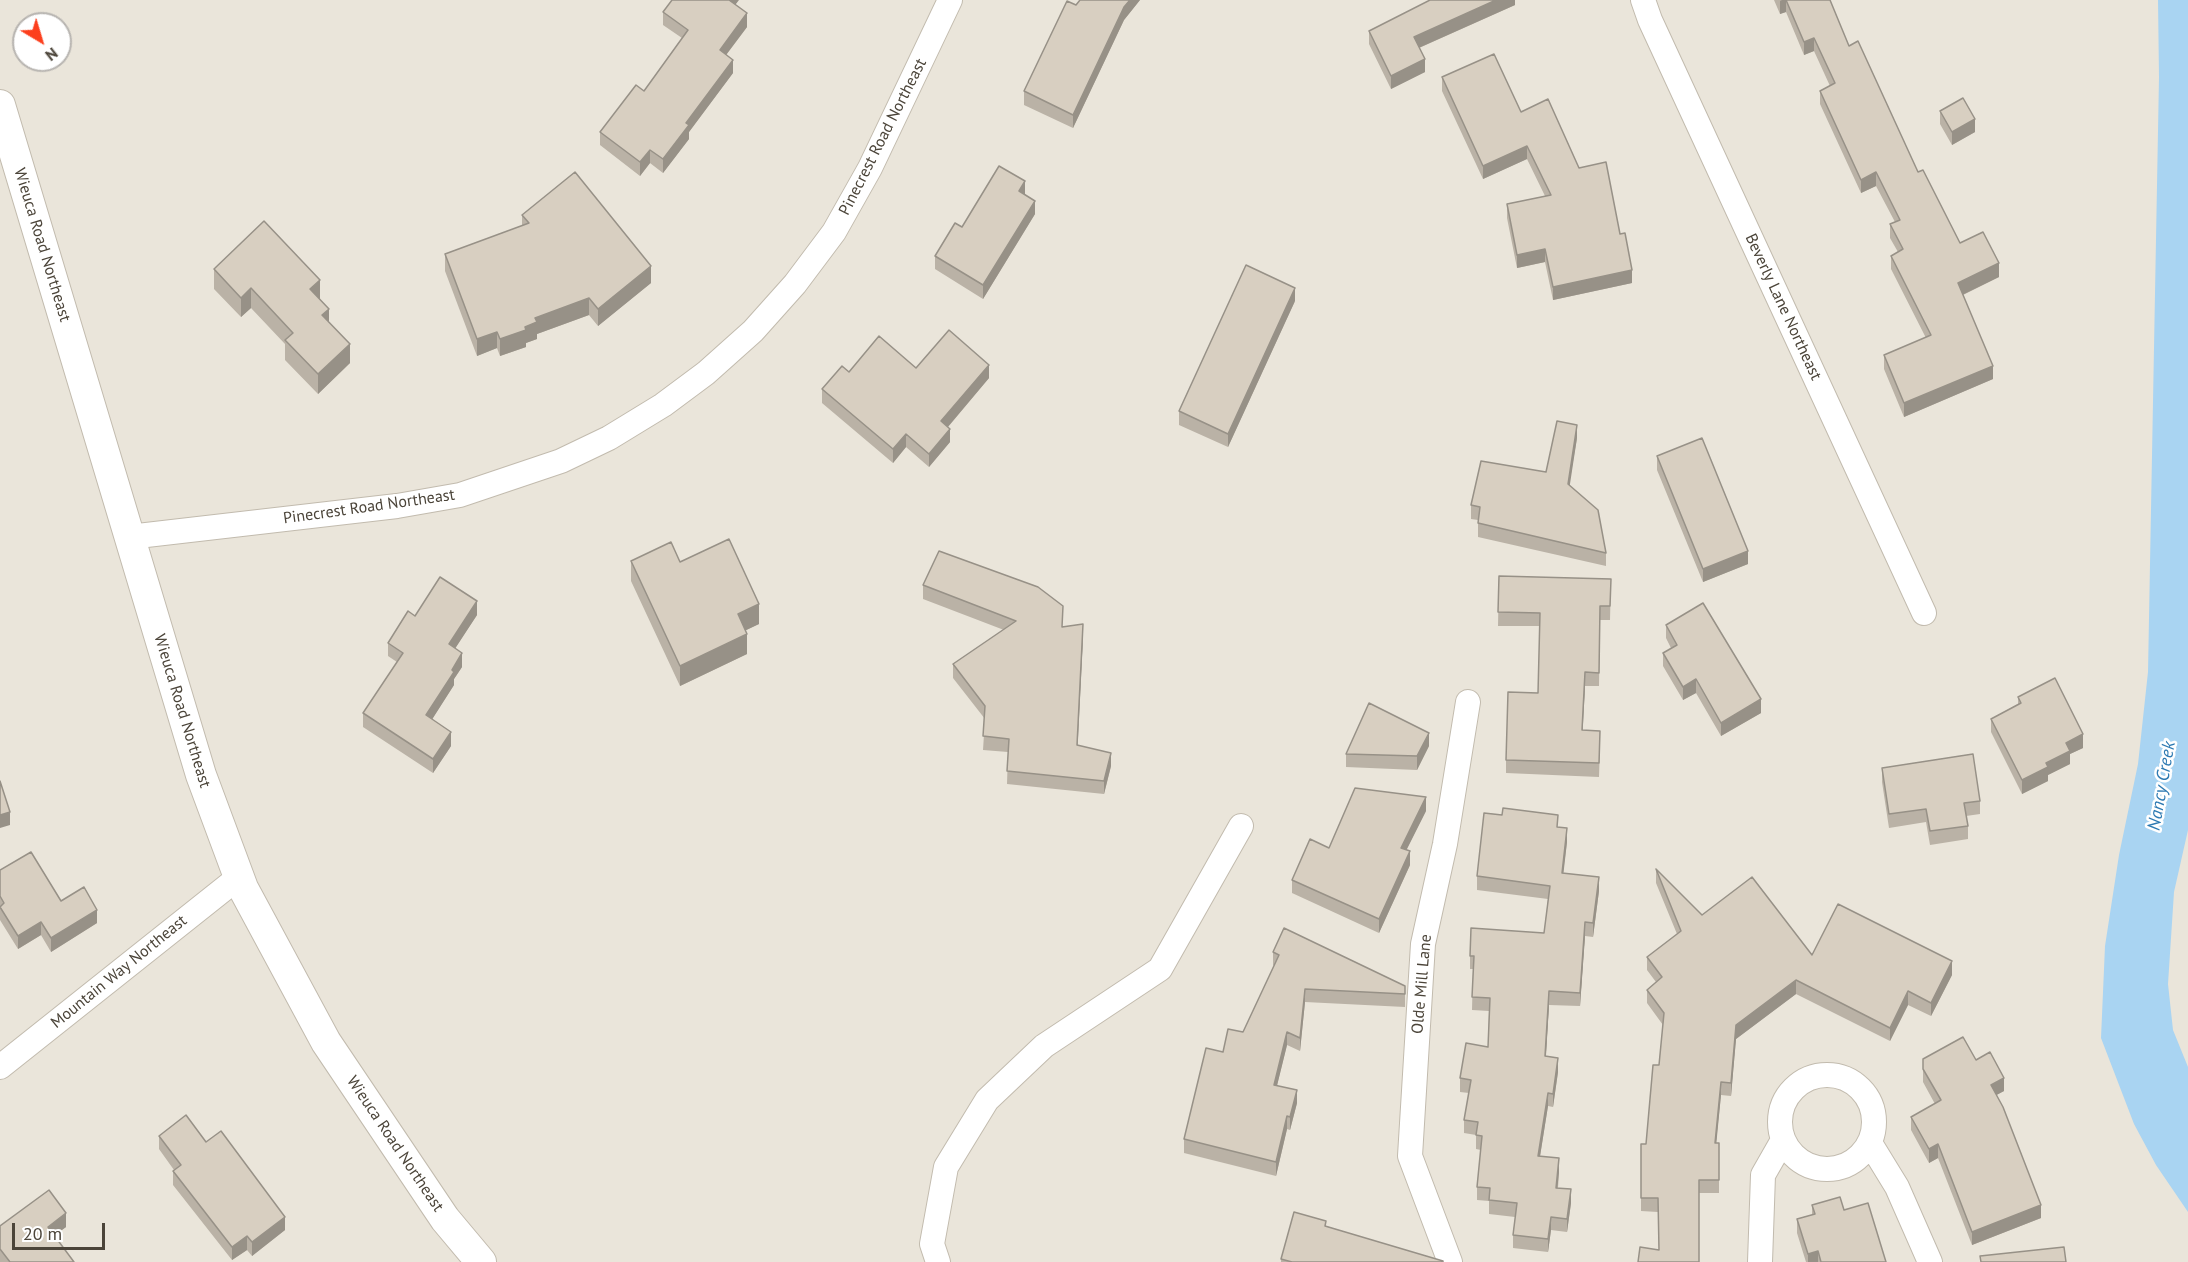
<!DOCTYPE html>
<style>
body{margin:0}
#map{position:relative;width:2188px;height:1262px;overflow:hidden;background:#f6f3ec;font-family:"PT Sans",sans-serif}
canvas{display:block}
.north{position:absolute;left:12px;top:12px;width:60px;height:60px;box-sizing:border-box;background:#fff;border:2px solid #b7b4b0;border-radius:50%;rotate:142deg;font-size:16px;font-weight:700;line-height:24px;text-align:center;color:#4b4439}
.north::after{content:'';display:block;margin:auto;width:21px;height:27px;background:#fc3f1d;clip-path:polygon(50% 0,100% 100%,50% 72%,0 100%)}
.scale{position:absolute;left:12px;top:1223px;width:93px;height:27px;box-sizing:border-box;border:3px solid #4b4439;border-top:0;padding-left:8px;font-size:18px;line-height:21px;white-space:nowrap;color:#4b4439;-webkit-text-stroke:4px #fff;paint-order:stroke}
</style>
<div id="map">
<canvas width="2188" height="1262"></canvas>
<div class="north">N</div>
<div class="scale">20 m</div>
</div>
<script>
const ctx = document.querySelector('canvas').getContext('2d');
ctx.lineJoin = 'round';
function fillPath(path, color) {
  ctx.fillStyle = color;
  ctx.fill(path, 'evenodd');
}
function strokePath(path, color, width, dash) {
  ctx.strokeStyle = color;
  ctx.lineWidth = width;
  ctx.lineCap = dash ? 'butt' : 'round';
  ctx.setLineDash(dash || []);
  ctx.stroke(path);
}
function write(font, color, halo, rows, align = 'center') {
  ctx.font = font + ' "PT Sans",sans-serif';
  ctx.lineWidth = 5;
  ctx.setLineDash([]);
  ctx.textBaseline = 'middle';
  ctx.strokeStyle = halo;
  ctx.fillStyle = color;
  for (const [text, x, y, turn = 0] of rows) {
    ctx.save();
    ctx.translate(x, y);
    ctx.rotate((+turn || 0) * Math.PI / 180);
    ctx.textAlign = isNaN(turn) ? turn : align;
    if (halo) ctx.strokeText(text, 0, 0);
    ctx.fillText(text, 0, 0);
    ctx.restore();
  }
}
fillPath(new Path2D(`
 M0 0H2188V1262H0ZM24 24H60V60H24Z`), '#eae5da');
fillPath(new Path2D(`
 M2158 0H2188V830L2174 892 2168 984 2173 1030 2188 1067V1212L2156 1165 2134 1124 2101 1038 2105 946 2119 855 2138 764 2148 672 2159 77Z`), '#a9d4f2');
const minor = new Path2D(`
 M1643 0 1650 20 1924 613
 M129 537 397 506 460 495 561 461 609 438 663 405 706 373 753 331 795 284 834 232 870 168 950 0
 M0 1067 239 877
 M1780 1122a47 47 0 1 1 94 0a47 47 0 1 1-94 0Z
 M1870 1143 1897 1187 1930 1262
 M938 1262 932 1244 946 1167 987 1100 1044 1046 1160 969 1241 826
 M1450 1262 1410 1156 1423 944 1445 844 1468 702
 M1760 1262 1763 1175 1783 1140`);
const tertiary = new Path2D(`
 M0 105 201 775 243 888 326 1042 445 1219 481 1262`);
strokePath(minor, '#c2bbae', 26);
strokePath(tertiary, '#c2bbae', 32);
strokePath(minor, '#fff', 24);
strokePath(tertiary, '#fff', 30);
fillPath(new Path2D(`
 M1080 0H1140L1124 20 1073 128 1024 105V91Z
 M1515 0V5L1419 48 1425 72 1391 89 1369 44V31Z
 M1774 0H1830L1849 46 1918 172 1960 243 1999 277 1963 295 1993 379 1904 417 1884 369V355L1926 338 1891 269V256L1898 252 1890 238V224L1895 222 1876 186 1861 193 1820 104V91L1830 86 1814 51 1804 55 1786 12 1780 14Z
 M736 5 747 27 726 55 733 73 689 132V139L663 173 650 163 640 176 600 145V132L644 91 682 38 663 25V12Z
 M1442 77 1521 112 1579 168 1620 234 1632 283 1553 300 1545 262 1517 268 1507 218V204L1545 196 1527 159 1483 179 1442 91Z
 M1940 111 1975 132 1952 145 1940 124Z
 M1025 195 1035 214 983 299 935 269V256L962 227Z
 M522 215 651 283 598 326 589 315 537 334V339L526 343V347L500 356 497 348 477 356 445 271V254L522 226Z
 M214 269 320 299 329 322 350 363 318 394 285 360V344L251 308 241 317 214 289Z
 M1295 301 1228 447 1179 425V411Z
 M916 368 989 378 948 427 950 442 929 467 906 447 893 463 822 403V389L849 372Z
 M1577 438 1569 485 1606 553V566L1478 537V520L1471 519V505L1546 472Z
 M1657 456 1748 564 1703 582 1657 470Z
 M631 561 680 562 759 624 746 630 747 654 680 686 631 581Z
 M1499 576 1611 579 1610 620H1600L1599 686H1585L1582 730 1600 745 1599 777 1506 773V760L1538 693 1540 626H1498Z
 M923 585 1063 627 1083 637 1077 745 1111 766 1104 794 1007 784 1008 752 983 750 985 719 953 678V664L1004 630 923 599Z
 M477 615 455 648 462 667 454 679V685L432 719 451 746 433 773 363 727V713L397 662 388 656V643L415 616Z
 M1666 625 1761 713 1721 736 1696 693 1683 700 1663 666V653L1671 648 1666 638Z
 M2018 697 2083 748 2070 754V764L2048 775V781L2022 794 1991 732V719L2018 704Z
 M1429 746 1417 770 1346 767V754Z
 M1882 768 1980 801V814L1966 816 1968 826V839L1930 845 1926 822 1889 828 1882 782Z
 M1426 811 1406 850 1410 865 1379 933 1292 893V880L1329 848Z
 M1558 827 1567 842 1563 873 1599 891 1593 937 1585 936 1580 1006 1549 1005 1546 1056 1558 1072 1553 1107 1548 1106 1540 1156 1559 1172 1558 1188 1571 1203 1567 1232 1551 1230 1548 1252 1513 1248V1235L1515 1217 1489 1214V1201L1477 1200V1187L1481 1150 1476 1149V1135L1464 1133V1120L1469 1093 1460 1092V1078L1488 1047 1489 1011 1472 1010 1473 969H1470V956L1544 933 1548 899 1477 890V876Z
 M1656 869 1702 915 1812 955 1952 975 1931 1016 1908 1005 1890 1041 1796 994 1736 1039 1731 1096 1721 1095 1716 1143H1719V1193H1699L1659 1250 1658 1212 1641 1211V1144H1646L1659 1065 1663 1025 1647 1003V990L1656 982 1647 970V957L1677 934 1656 883Z
 M0 870 61 901 97 923 51 952 41 935 18 949 0 920Z
 M1273 952 1405 986V1007L1305 1002 1300 1051 1287 1045 1277 1085 1297 1103 1290 1130 1287 1129 1276 1176 1184 1153V1139L1223 1052 1243 1032 1274 966 1273 965Z
 M1923 1059 1976 1060 2004 1091 1996 1095 2041 1218 1972 1245 1938 1158 1929 1163 1911 1130V1117L1935 1104 1923 1082Z
 M159 1136 206 1142 285 1230 252 1256 247 1250 232 1260 173 1185V1171L174 1170 159 1149Z
 M1812 1205 1844 1210 1886 1262H1806L1797 1233V1219L1812 1215Z
 M0 1226 66 1227 54 1236 74 1262H0Z
 M1326 1226 1443 1262H1281V1259Z`), '#bab2a6');
fillPath(new Path2D(`
 M729 0H739L729 13Z
 M1130 0H1140L1124 20 1073 128V115L1124 7Z
 M1496 0H1515V5L1414 50V37Z
 M1782 0H1786V12L1780 14V1Z
 M747 13V27L720 63V50Z
 M1814 38V51L1804 55V42Z
 M1425 59V72L1391 89V76Z
 M733 60V73L689 132V139L663 173V159L686 123Z
 M1975 119V132L1952 145V132Z
 M1527 146V159L1483 179V166Z
 M650 150V163L640 176V162Z
 M1876 172V186L1861 193V180Z
 M1025 181V195L1019 191Z
 M1035 201V214L983 299V285Z
 M1545 249V262L1517 268V255Z
 M1999 263V277L1958 297V283Z
 M651 266V283L598 326V309Z
 M1632 270V283L1553 300V287Z
 M320 280V300L310 289Z
 M251 288V308L241 317V298Z
 M1295 288V301L1228 447V434Z
 M589 298V315L537 334V339L526 343V347L500 356V339L525 327 535 318Z
 M329 309V328L322 315Z
 M497 332V348L477 356V339Z
 M350 344V363L318 394V374Z
 M989 365V378L941 435V421Z
 M1993 366V379L1904 417V403Z
 M1577 425V438L1568 497V484Z
 M950 429V442L929 467V454Z
 M906 434V447L893 463V449Z
 M1748 551V564L1703 582V569Z
 M477 601V615L449 658V644Z
 M759 604V624L738 634V614Z
 M1083 624V637L1077 758V745Z
 M747 634V654L680 686V666Z
 M462 653V667L454 679V685L426 729V715Z
 M1585 672V686L1582 743V730Z
 M1696 679V693L1683 700V687Z
 M1761 699V713L1721 736V723Z
 M451 732V746L433 773V759Z
 M1429 733V746L1417 770V756Z
 M2083 734V748L2070 754V764L2048 775V781L2022 794V780L2046 763 2066 743Z
 M1111 753V766L1104 794V781Z
 M1426 797V811L1401 861V848Z
 M10 812V825L0 828V815Z
 M1567 828V842L1562 886V873Z
 M1410 851V865L1379 933V919Z
 M1599 877V891L1593 937V923Z
 M97 910V923L51 952V938Z
 M41 922V935L18 949V936Z
 M1585 922V936L1580 1006V993Z
 M1952 961V975L1931 1016V1003Z
 M1796 980V994L1736 1039 1731 1096V1083L1736 1025Z
 M1305 989V1002L1300 1051V1038Z
 M1549 991V1005L1545 1070V1056Z
 M1908 991V1005L1890 1041V1028Z
 M1287 1032V1045L1274 1098V1085Z
 M1558 1058V1072L1553 1107V1094Z
 M2004 1078V1091L1991 1098V1085Z
 M1721 1082V1095L1715 1157V1143Z
 M1297 1090V1103L1290 1130V1117Z
 M1548 1093V1106L1538 1169V1156Z
 M1287 1116V1129L1276 1176V1162Z
 M1938 1144V1158L1929 1163V1149Z
 M1559 1158V1172L1556 1201V1188Z
 M1571 1189V1203L1567 1232V1219Z
 M2041 1205V1218L1972 1245V1232Z
 M66 1213V1227L48 1240V1227Z
 M285 1217V1230L252 1256V1242Z
 M1551 1217V1230L1548 1252V1239Z
 M247 1236V1250L232 1260V1247Z
 M1818 1251V1262H1808V1254Z`), '#979187');
const building = new Path2D(`
 M672 0H729L747 13 720 50 733 60 686 123 689 125 663 159 650 150 640 162 600 132 636 85 644 91 688 30 663 12Z
 M1080 0H1130L1124 7 1073 115 1024 91 1067 1 1076 5Z
 M1430 0H1496L1414 37 1425 59 1391 76 1369 31Z
 M1786 0H1830L1849 46 1858 41 1918 172 1923 170 1960 243 1983 232 1999 263 1958 283 1993 366 1904 403 1884 355 1931 335 1891 256 1903 249 1890 224 1900 220 1876 172 1861 180 1820 91 1835 83 1814 38 1804 42Z
 M1494 54 1521 112 1548 99 1579 168 1606 162 1620 234 1625 233 1632 270 1553 287 1545 249 1517 255 1507 204 1551 195 1527 146 1483 166 1442 77Z
 M1963 98 1975 119 1952 132 1940 111Z
 M999 166 1025 181 1019 191 1035 201 983 285 935 256 955 223 962 227Z
 M575 172 651 266 598 309 589 298 535 318 537 322 525 327 526 330 500 339 497 332 477 339 445 254 529 223 522 215Z
 M264 221 320 280 310 289 329 309 322 315 350 344 318 374 285 340 293 333 251 288 241 298 214 269Z
 M1246 265 1295 288 1228 434 1179 411Z
 M949 330 989 365 941 421 950 429 929 454 906 434 893 449 822 389 842 366 849 372 879 336 916 368Z
 M1557 421 1577 425 1568 484 1598 510 1606 553 1478 523 1480 507 1471 505 1481 461 1546 472Z
 M1702 438 1748 551 1703 569 1657 456Z
 M729 539 759 604 738 614 747 634 680 666 631 561 671 542 680 562Z
 M939 551 1038 587 1063 606 1062 627 1083 624 1077 745 1111 753 1104 781 1007 771 1009 739 983 736 985 706 953 664 1016 621 923 585Z
 M1499 576 1611 579 1610 606H1600L1599 673 1585 672 1582 730 1600 731 1599 763 1506 760 1508 692 1538 693 1540 613 1498 612Z
 M440 577 477 601 449 644 462 653 452 670 454 672 426 715 451 732 433 759 363 713 403 653 388 643 408 611 415 616Z
 M1703 603 1761 699 1721 723 1696 679 1683 687 1663 653 1677 645 1666 625Z
 M2055 678 2083 734 2066 743 2070 751 2046 763 2048 767 2022 780 1991 719 2021 703 2018 697Z
 M1369 703 1429 733 1417 756 1346 754Z
 M1973 754 1980 801 1964 803 1968 826 1930 831 1926 809 1889 814 1882 768Z
 M0 781 10 812 0 815Z
 M1355 788 1426 797 1401 848 1410 851 1379 919 1292 880 1310 839 1329 848Z
 M1503 808 1558 815 1557 827 1567 828 1562 873 1599 877 1593 923 1585 922 1580 993 1549 991 1545 1056 1558 1058 1553 1094 1548 1093 1538 1156 1559 1158 1556 1188 1571 1189 1567 1219 1551 1217 1548 1239 1513 1235 1517 1203 1489 1200 1490 1188 1477 1187 1482 1136 1476 1135 1478 1122 1464 1120 1471 1080 1460 1078 1466 1043 1488 1047 1490 998 1472 997 1474 956H1470L1471 928 1544 933 1550 886 1477 876 1484 813 1502 815Z
 M31 852 61 901 84 887 97 910 51 938 41 922 18 936 0 907 4 903 0 896V870Z
 M1656 869 1702 915 1752 877 1812 955 1838 904 1952 961 1931 1003 1908 991 1890 1028 1796 980 1736 1025 1731 1083 1721 1082 1715 1143H1719V1180H1699V1262H1638L1640 1247 1659 1250 1658 1198H1641V1144H1646L1653 1065H1659L1664 1013 1647 990 1662 977 1647 957 1681 931Z
 M1284 928 1405 986V994L1305 989 1300 1038 1287 1032 1274 1085 1297 1090 1290 1117 1287 1116 1276 1162 1184 1139 1206 1048 1223 1052 1228 1029 1243 1032 1279 955 1273 952Z
 M1963 1037 1976 1060 1990 1052 2004 1078 1991 1085 2003 1107 2041 1205 1972 1232 1938 1144 1929 1149 1911 1117 1941 1100 1923 1069V1059Z
 M186 1115 206 1142 221 1131 285 1217 252 1242 247 1236 232 1247 173 1171 181 1165 159 1136Z
 M49 1190 66 1213 48 1227 74 1262H10L0 1249V1226Z
 M1840 1197 1844 1210 1868 1203 1886 1262H1821L1818 1251 1808 1254 1797 1219 1815 1214 1812 1205Z
 M1294 1212 1326 1221 1325 1226 1443 1261V1262H1292L1281 1259Z
 M2064 1247 2066 1262H1981L1980 1256Z`);
fillPath(building, '#d8cfc1');
strokePath(building, '#979187', 1.5);
write('16px', '#4b4439', '#fff', [
 ["Pinecrest Road Northeast",883,137,-63],
 ["Wieuca Road Northeast",42,245,73],
 ["Beverly Lane Northeast",1783,307,65],
 ["Pinecrest Road Northeast",369,507,-8],
 ["Wieuca Road Northeast",182,711,73],
 ["Mountain Way Northeast",119,972,-39],
 ["Olde Mill Lane",1422,984,-85],
 ["Wieuca Road Northeast",395,1144,56]
]);
write('italic 18px', '#2e7ab2', '#fff', [
 ["Nancy Creek",2162,786,-80]
]);
</script>
